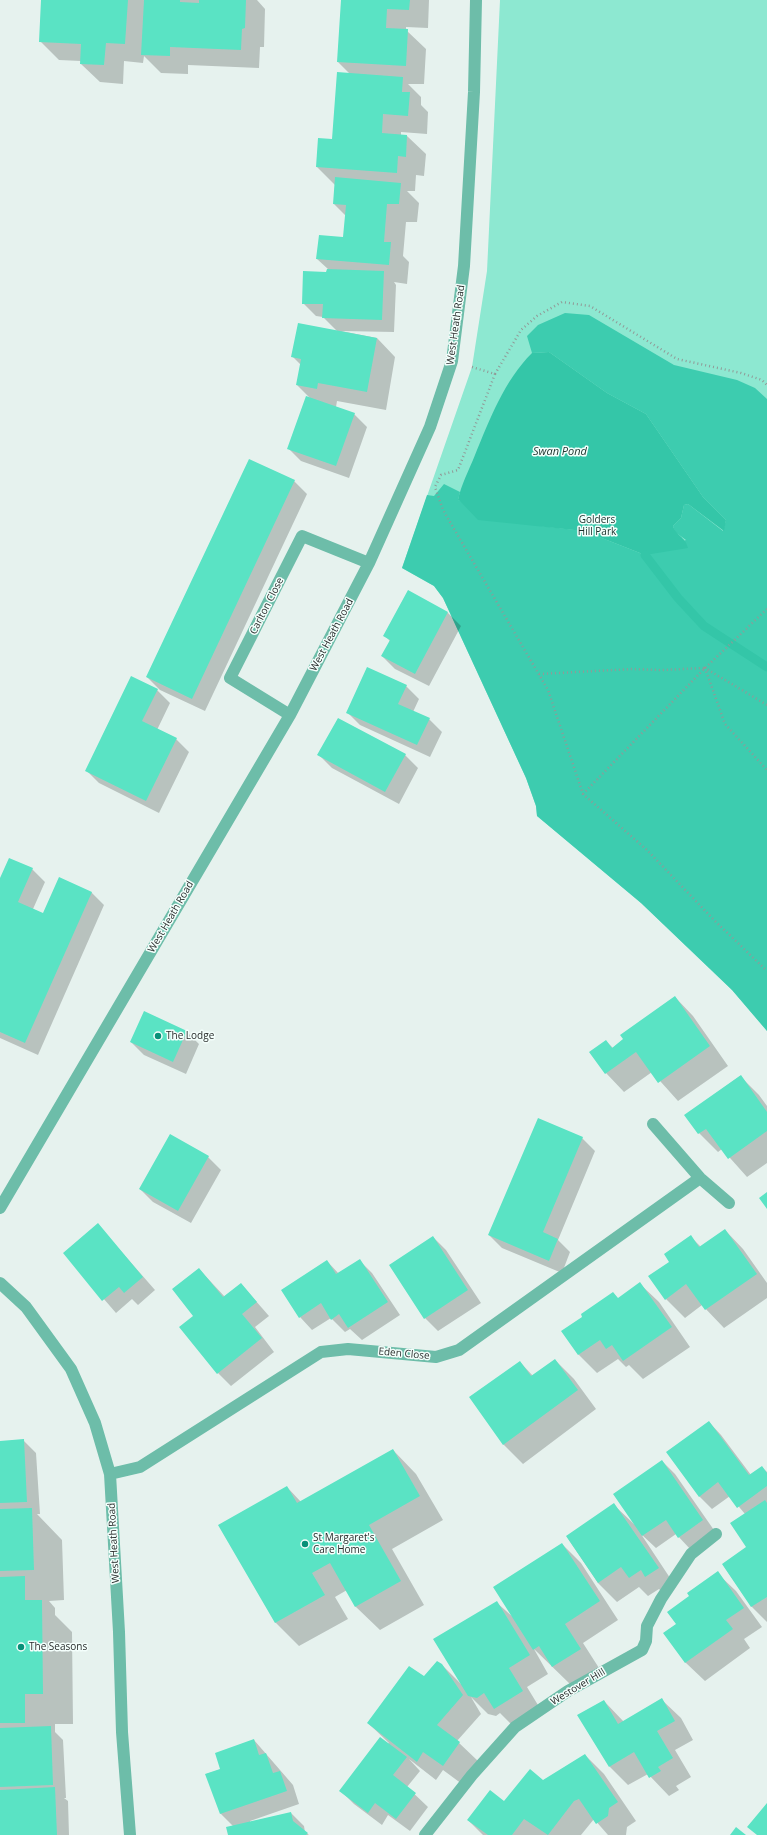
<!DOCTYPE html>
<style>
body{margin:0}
canvas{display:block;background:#e6f2ee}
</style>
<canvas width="767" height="1835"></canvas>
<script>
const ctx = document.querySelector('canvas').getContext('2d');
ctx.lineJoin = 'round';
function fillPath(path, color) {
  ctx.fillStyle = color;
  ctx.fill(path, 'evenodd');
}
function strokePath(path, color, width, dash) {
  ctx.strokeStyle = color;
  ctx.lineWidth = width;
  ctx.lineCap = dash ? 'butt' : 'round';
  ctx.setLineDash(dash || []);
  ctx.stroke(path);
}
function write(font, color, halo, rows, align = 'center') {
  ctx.font = font + ' "Open Sans",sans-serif';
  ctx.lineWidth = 3;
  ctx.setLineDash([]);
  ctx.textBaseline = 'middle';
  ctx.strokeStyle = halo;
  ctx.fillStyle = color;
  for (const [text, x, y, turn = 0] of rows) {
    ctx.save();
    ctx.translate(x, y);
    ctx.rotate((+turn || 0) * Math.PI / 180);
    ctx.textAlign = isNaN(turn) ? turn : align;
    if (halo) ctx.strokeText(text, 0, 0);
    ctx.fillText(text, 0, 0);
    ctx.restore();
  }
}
fillPath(new Path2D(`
 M500 0H767V1031L732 990 641 903 537 816 536 806 526 778 443 598 434 586 402 568 472 367 487 271Z`), '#8de8d1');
fillPath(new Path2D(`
 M565 313 589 315 674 365 737 380 755 388 767 399V1031L732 990 641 903 537 816 536 806 526 778 443 598 434 586 402 568 427 495 434 496 444 484 460 492 458 500 541 526 584 531 645 555 686 540 675 532 673 526 681 518 684 505 688 504 723 531 726 520 703 497 646 414 607 393 549 352 532 353 527 336 538 325Z`), '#3dccaf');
fillPath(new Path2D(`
 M549 352 607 393 646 414 703 497 726 520 724 531 688 504 684 505 681 518 673 526C676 536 685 536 688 548L645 555 584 531 478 520 460 501 458 500C461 485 469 470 475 455 490 419 504 381 532 353Z`), '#34c6a8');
fillPath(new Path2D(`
 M42 0H257L265 9 264 47H260L259 68 188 65V74L161 73 144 56 143 63 124 61 123 84 100 82 81 64V61L59 60 40 41Z
 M342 0H429L428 28 406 27V30L426 49 424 84H408L421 97V105L428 112 427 134 401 132V135L407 136 426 154 424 176 416 175 415 191H407L419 203 417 222H406L403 256 409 262 407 284 394 282 396 285 394 332 341 331 377 338 395 357 386 410 337 401 336 407 354 414 367 427 349 478 301 461 288 448 311 399 297 385 301 365 292 356 337 331 323 317 316 316 303 303 327 273 328 269 317 259 344 238 346 216 334 204 335 185 317 167 333 140 350 74 338 62Z
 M294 481 307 494 205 711 160 690 147 677Z
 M408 592 448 613 461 626 429 686 395 669 382 656 390 641 385 636Z
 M406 686 419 699 413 712 429 719 442 732 430 757 360 725 347 712Z
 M157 690 170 703 157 730 176 739 189 752 159 813 99 783 86 770Z
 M338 719 405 755 418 768 399 804 332 768 319 755Z
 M32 869 45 882 33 909 43 914 91 892 104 905 38 1055 0 1038V881Z
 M675 997 693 1016 728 1066 678 1101 652 1072 624 1092 606 1073V1041L613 1048Z
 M186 1031 199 1044 186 1074 144 1055 131 1042Z
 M740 1076 759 1095 767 1106V1163L747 1177 722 1149 718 1152 699 1133 686 1115Z
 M582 1138 595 1151 558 1240 570 1252 562 1273 502 1248 489 1235Z
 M208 1157 221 1170 191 1223 153 1202 140 1189Z
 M98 1225 155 1290 138 1305 132 1299 116 1313 64 1253Z
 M725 1230 743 1249 767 1283V1298L724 1328 702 1305 685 1318 666 1299 671 1262 691 1237 701 1247Z
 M433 1237 446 1250 481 1303 438 1331 425 1318Z
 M359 1260 372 1273 400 1315 362 1340 350 1329 345 1332 331 1318 312 1330 300 1317 327 1261 339 1274Z
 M199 1269 225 1297 241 1284 269 1316 255 1327 274 1352 231 1386 218 1373 181 1327 194 1316Z
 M640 1284 659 1302 690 1347 643 1379 629 1365 626 1367 618 1359 597 1373 579 1355 563 1332 583 1317 619 1299Z
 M555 1360 574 1379 596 1409 523 1464 504 1445 470 1397 520 1362 533 1376Z
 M709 1422 721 1435 751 1475 762 1467 767 1472V1622L752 1607 723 1565 748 1548 745 1514 730 1496 712 1509 699 1496Z
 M23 1440 36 1453 40 1514H37L62 1540 64 1600 49 1601 55 1608V1615L72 1632 73 1724H55V1732L63 1740 66 1798H64L68 1801 69 1835H0V1442Z
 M393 1450 416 1474 443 1520 392 1549 424 1605 380 1630 356 1607 347 1590 335 1597 348 1619 299 1646 276 1623 220 1525 287 1487 301 1502Z
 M662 1461 675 1474 716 1533 691 1550 676 1534 656 1548 641 1534 676 1587 665 1595 659 1589 648 1596 639 1587 617 1602 598 1583 567 1537 614 1505 635 1525Z
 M562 1544 581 1563 618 1620 583 1643 599 1668 571 1685 534 1649 548 1674 527 1687 541 1710 514 1727 500 1713 496 1716 488 1714 471 1697 481 1714 457 1741 478 1761 462 1784 443 1770 436 1780 409 1759 420 1771 407 1787 428 1807 410 1831 388 1815 382 1825 354 1804 341 1791 389 1743 368 1723 442 1665 461 1684 496 1602 514 1618Z
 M717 1573 736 1591 762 1627 744 1639 750 1648 705 1681 686 1663 664 1633 677 1624 691 1596Z
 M662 1700 681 1718 693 1740 675 1750 691 1777 676 1786 679 1790 669 1796 648 1774 628 1785 610 1767 604 1701 624 1722Z
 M254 1740 293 1785 299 1804 250 1821V1822L291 1813 304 1826 305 1832 309 1835H229L233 1826 221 1814 207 1774 222 1769Z
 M585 1755 604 1774 636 1821 627 1827 626 1835H608L594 1819 581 1835H483L468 1820 543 1781Z`), '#0003');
strokePath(new Path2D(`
 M645 555 678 598 704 626 767 667`), '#34c6a8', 9);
fillPath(new Path2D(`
 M41 0H128L125 44 106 43 104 65 80 64 81 44 39 42Z
 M144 0H180V2L199 3V0H246L245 28 242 29 241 50 170 47V56L141 55Z
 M341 0H410L409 10 387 9 386 28 408 29 406 66 337 62Z
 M337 72 403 77 402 92H410L408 116 383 114 382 133 407 135 406 157 398 156 397 173 316 167 318 138 332 139Z
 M335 177 401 183 399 204H387L384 242H391L389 265 316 259 319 235 343 237 346 205 333 204Z
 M327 269 384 271 382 320 322 318 323 304H302L303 271 326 272Z
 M298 323 377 338 367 392 318 383 317 389 296 385 301 359 291 357Z
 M306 396 355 413 336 466 287 449Z
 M249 459 295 480 192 699 146 677Z
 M408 590 448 612 415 674 381 656 390 640 383 636Z
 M367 667 407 685 398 704 430 718 417 745 346 713Z
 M131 676 158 689 142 721 177 738 146 801 85 771Z
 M338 718 406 754 385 792 317 755Z
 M9 858 33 868 18 902 43 913 59 877 92 892 25 1043 0 1032V878Z
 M675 996 710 1046 658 1083 636 1052 605 1074 589 1052 606 1040 612 1048 623 1039 620 1035Z
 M144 1011 187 1031 173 1062 130 1042Z
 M741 1075 767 1112V1131L728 1159 706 1129 698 1134 684 1115Z
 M538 1118 583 1137 543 1232 558 1239 549 1261 488 1235Z
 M170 1134 209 1156 178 1211 139 1189Z
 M767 1192V1209L759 1198Z
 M98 1223 143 1277 124 1293 119 1287 102 1301 63 1253Z
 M725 1229 757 1274 705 1310 686 1284 665 1300 648 1276 669 1262 664 1254 691 1235 699 1247Z
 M433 1236 468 1290 424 1319 389 1265Z
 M360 1259 388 1302 348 1328 339 1314 331 1320 321 1303 299 1318 281 1290 327 1260 336 1274Z
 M199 1268 223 1297 241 1283 257 1302 242 1314 262 1338 217 1374 179 1327 193 1316 172 1289Z
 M640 1282 672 1327 623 1361 612 1345 606 1349 600 1340 578 1355 561 1331 582 1317 581 1314 613 1292 618 1298Z
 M555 1359 578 1390 503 1445 469 1397 520 1361 531 1376Z
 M709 1421 749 1475 762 1466 767 1473V1486L737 1508 718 1482 699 1497 666 1452Z
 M24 1439 27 1502 0 1503V1441Z
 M393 1449 420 1496 369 1525 401 1581 355 1607 330 1563 312 1573 325 1595 275 1623 218 1525 287 1486 297 1503Z
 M662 1460 703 1520 678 1538 666 1520 642 1536 613 1494Z
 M765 1500 767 1503V1597L751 1607 722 1564 746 1547 730 1523Z
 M614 1503 659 1568 645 1577 641 1570 629 1578 621 1567 598 1583 566 1536Z
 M32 1508 34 1570 0 1571V1509Z
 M562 1543 600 1601 565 1624 581 1649 552 1667 539 1646 533 1650 493 1587Z
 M718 1571 744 1608 726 1620 733 1629 685 1663 663 1633 676 1624 667 1612 689 1596 687 1593Z
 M25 1576V1600H42L43 1694H25V1723H0V1577Z
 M497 1601 530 1655 509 1668 523 1691 494 1709 484 1693 477 1698 468 1696 433 1639Z
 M437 1661 442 1664 463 1695 437 1725 460 1742 443 1766 423 1752 417 1762 367 1723 409 1666 424 1676Z
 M662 1698 675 1721 657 1731 673 1758 658 1767 661 1771 649 1778 634 1752 609 1767 577 1715 604 1700 618 1724Z
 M51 1726 53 1785 0 1787V1728Z
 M380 1737 407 1757 393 1775 416 1793 396 1819 375 1803 368 1813 339 1791Z
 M254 1739 259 1755 266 1753 273 1773 280 1771 287 1791 220 1814 205 1774 220 1769 215 1753Z
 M585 1754 618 1802 609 1808 608 1816 596 1824 579 1799 574 1801 548 1835 524 1819 512 1835H488L467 1820 490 1790 504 1801 530 1769 543 1780Z
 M55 1787 57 1835H0V1790Z
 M767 1803V1835H757L747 1827Z
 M291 1812 293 1821 308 1833 306 1835H228L226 1827Z
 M736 1827 746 1835H730Z`), '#5ae3c4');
strokePath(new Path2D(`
 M472 367 495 374 458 470 441 475 435 487 443 510 548 690 583 794 647 850 714 920 767 971
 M495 374 521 330 537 316 562 302 590 306 677 359 741 373 762 380 767 385
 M539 674 632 669 662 670 704 668
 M767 705 705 668 725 724 767 770
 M583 794 705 668 767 609`), '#919a97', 2.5, [1, 3]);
strokePath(new Path2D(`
 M290 715 230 678 302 536 369 563
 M653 1124 700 1178 729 1203
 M0 1208 290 715 369 563 430 427 452 361 464 266 474 92 476 0
 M0 1283 26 1307 71 1369 95 1423 110 1474 119 1632 122 1732 130 1835
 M110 1474 140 1467 321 1352 348 1349 436 1357 459 1350 700 1178
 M425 1835 472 1775 515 1727 568 1691 642 1650 646 1641 647 1626 661 1599 691 1554 716 1534`), '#6dbda9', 12);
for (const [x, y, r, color] of [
 [158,1036,4,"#079078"],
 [305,1544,4,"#079078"],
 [21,1647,4,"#079078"]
]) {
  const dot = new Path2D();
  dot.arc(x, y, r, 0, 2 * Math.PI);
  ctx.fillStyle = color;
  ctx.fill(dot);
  strokePath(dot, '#f4fffc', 1.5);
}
write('10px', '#272b2a', '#f4fffc', [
 ["West Heath Road",456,325,-82],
 ["Carlton Close",267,606,-63],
 ["West Heath Road",332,635,-62],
 ["West Heath Road",171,917,-60],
 ["Eden Close",404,1354,5],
 ["West Heath Road",114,1543,-93],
 ["Westover Hill",578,1687,-31]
]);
write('10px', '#182f29', '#f4fffc', [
 ["Golders",597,520],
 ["Hill Park",597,532]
]);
write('10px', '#272b2a', '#f4fffc', [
 ["The Lodge",166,1036],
 ["St Margaret's",313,1538],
 ["Care Home",313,1550],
 ["The Seasons",29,1647]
], 'left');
write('italic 11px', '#1c332d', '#f4fffc', [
 ["Swan Pond",560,452]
]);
</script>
